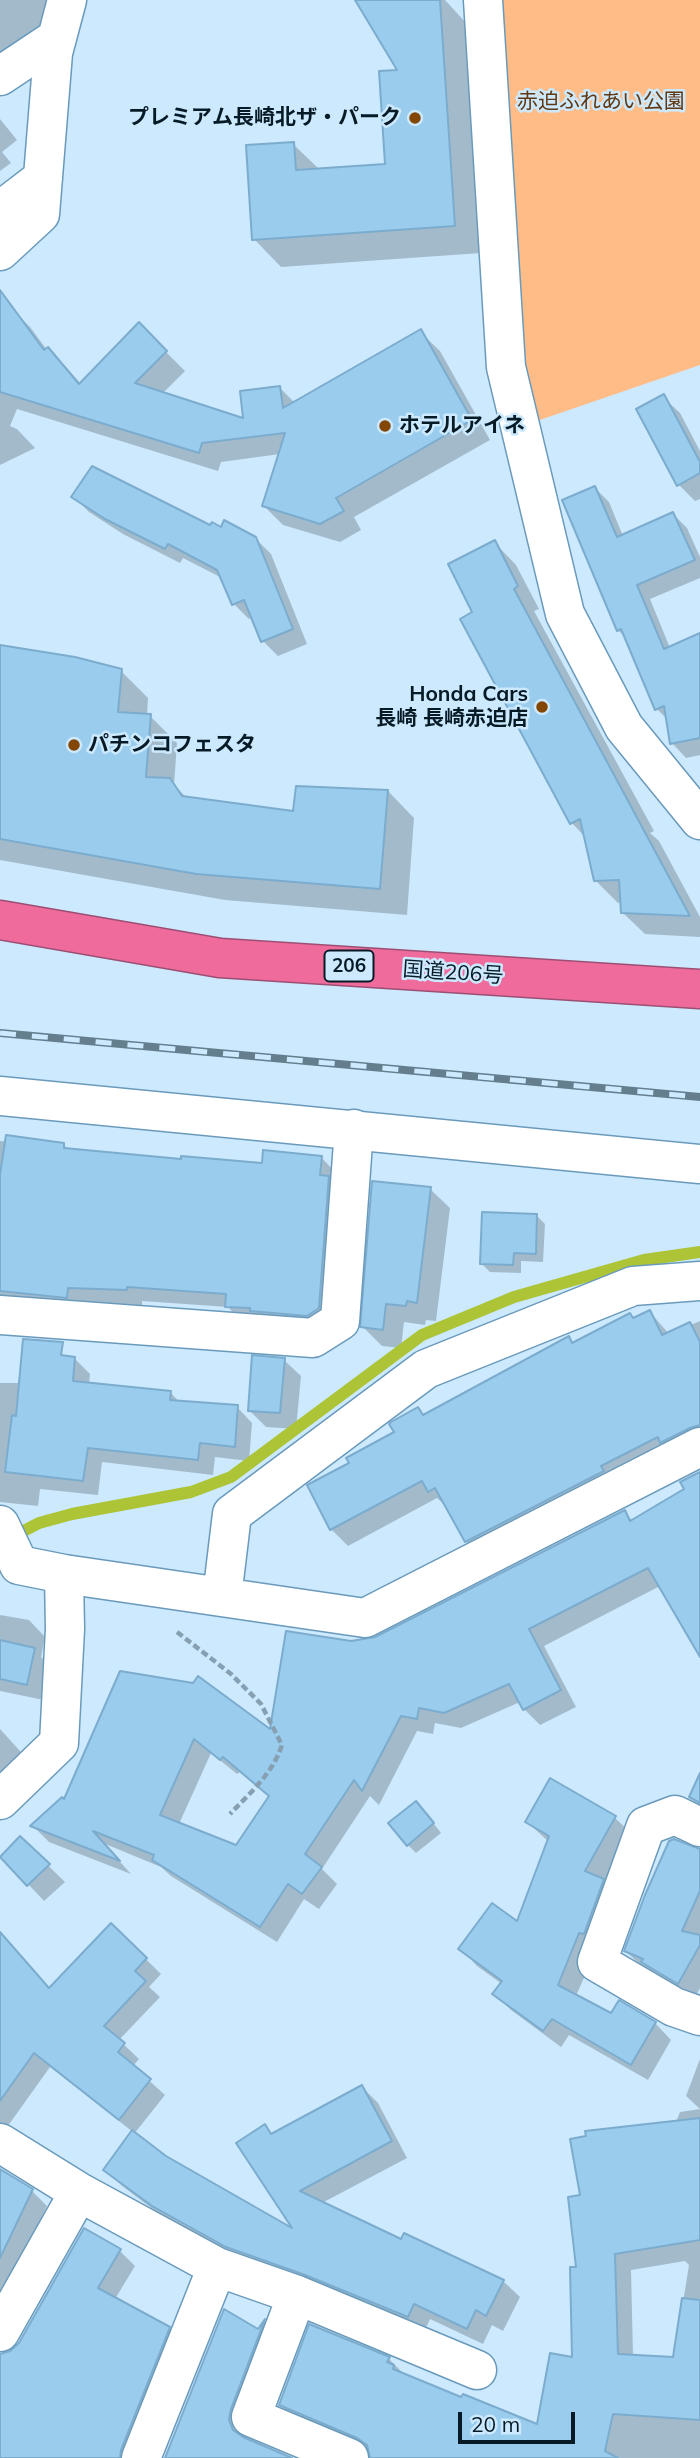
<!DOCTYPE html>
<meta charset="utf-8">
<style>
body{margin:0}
#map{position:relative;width:700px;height:2458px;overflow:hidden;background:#cce9fe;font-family:Mulish,sans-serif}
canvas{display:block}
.scale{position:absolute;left:458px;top:2412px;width:117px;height:32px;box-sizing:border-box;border:4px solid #071b27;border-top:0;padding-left:9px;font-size:21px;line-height:24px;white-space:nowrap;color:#071b27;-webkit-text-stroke:5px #cce9fe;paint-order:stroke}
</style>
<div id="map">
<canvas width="700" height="2458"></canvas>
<div class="scale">20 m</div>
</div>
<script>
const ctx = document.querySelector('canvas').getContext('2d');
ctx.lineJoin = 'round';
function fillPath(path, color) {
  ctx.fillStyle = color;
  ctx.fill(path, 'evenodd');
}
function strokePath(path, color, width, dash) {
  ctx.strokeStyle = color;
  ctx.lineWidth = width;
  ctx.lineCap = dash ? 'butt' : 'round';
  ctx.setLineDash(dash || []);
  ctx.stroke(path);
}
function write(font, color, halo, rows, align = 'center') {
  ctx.font = font + ' Mulish,"Noto Sans JP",sans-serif';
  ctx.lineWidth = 5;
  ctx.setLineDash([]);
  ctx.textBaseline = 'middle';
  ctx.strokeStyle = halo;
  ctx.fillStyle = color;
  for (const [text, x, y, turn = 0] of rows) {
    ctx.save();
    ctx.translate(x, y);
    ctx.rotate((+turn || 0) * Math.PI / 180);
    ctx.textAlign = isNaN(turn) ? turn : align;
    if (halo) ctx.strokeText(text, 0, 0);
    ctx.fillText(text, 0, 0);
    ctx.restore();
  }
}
fillPath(new Path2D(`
 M496 0H700V365L534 422 515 321Z`), '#ffbc87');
fillPath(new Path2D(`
 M0 0H60L63 4 0 73Z
 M357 0H445L467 24 481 253 281 267 254 239 293 144 320 170 387 165 400 72Z
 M0 119 17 140 2 152 11 163 0 171Z
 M11 308 30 327 47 350 67 368 81 384 139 325 185 371 162 394 245 420 279 387 295 403 420 332 440 351 490 440 354 517 361 530 340 542 283 525 264 506 280 454 221 462 218 471 17 409 10 426 17 429 35 448 0 465V317Z
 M663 397 680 413 700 451V499L695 501 679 485Z
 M595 488 609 502 623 536 673 514 687 528 700 557V578L650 599 670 648 700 635V755L686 758 672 743 668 720 657 709 627 639 618 630Z
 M74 497 255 538 271 554 307 644 278 656 263 641 253 617 249 619 234 604 222 578 183 558 180 563 123 534 89 512Z
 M494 542 516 565 539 609 534 611 654 831 650 833 659 841 700 917V937L645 934 622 912V902L618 903 595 880 586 838 572 823 463 620 475 613Z
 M0 647 121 671 148 698 147 715 150 716 177 743 174 785 188 799 294 813 388 791 414 818 407 915 225 900 0 860Z
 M0 1141 64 1145 69 1150 182 1161 263 1165 321 1157 336 1173 334 1324 242 1322 228 1307 142 1301V1305L83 1303 0 1305Z
 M430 1189 450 1208 436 1321 426 1320 425 1325 404 1322 401 1348 382 1346 362 1326Z
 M536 1215 545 1224 543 1262 521 1261V1273L490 1272 481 1263Z
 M650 1312 669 1334 700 1321V1447L483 1558 466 1541 447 1507 437 1498 348 1546 331 1529 351 1464 396 1433 418 1409 425 1416 569 1339 574 1344Z
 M61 1353 64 1357 74 1358 90 1374 89 1384 171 1393 180 1403 237 1407 252 1423 249 1461 215 1457 213 1475 102 1462 98 1495 40 1489 38 1506 0 1502V1383H21Z
 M284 1360 301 1376 296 1429 266 1427 249 1410Z
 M700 1473V1653L660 1586 544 1646 576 1707 540 1725 524 1709 520 1702 461 1728 435 1723 433 1734 417 1731 379 1805 370 1796 322 1869 337 1884 319 1909 304 1899 277 1942 171 1876 161 1867 103 1843 131 1874 49 1842 33 1826 64 1801 121 1673 271 1732 351 1643 375 1639 624 1512 633 1521 686 1489ZM211 1753 237 1774 240 1772 270 1798 237 1847 179 1824Z
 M0 1615 29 1620 45 1637 41 1657 50 1666 44 1700 0 1691Z
 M0 1729 30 1762 0 1788Z
 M424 1811 441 1833 416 1853 408 1845Z
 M615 1818 632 1834 604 1882 619 1897 576 1996 612 2015 655 2023 671 2040 648 2080 569 2035 561 2047 511 2010 494 1994 502 1984 477 1966 461 1949 518 1924 549 1842 527 1822Z
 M20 1838 65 1882 44 1901 1 1855Z
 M700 1850V1988L694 1999 642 1967 626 1951Z
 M112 1926 161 1974 149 1987 160 1997 119 2040 139 2059 133 2066 165 2095 134 2134 165 2157 298 2233 265 2126 273 2135 362 2087 378 2103 407 2158 322 2203 402 2241 503 2281 520 2297 503 2331 492 2325 483 2344 430 2319 424 2332 244 2263 170 2222 121 2185 105 2169 133 2132 50 2067 0 2137V1935L50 1990Z
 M700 2059V2458H407L376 2454 297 2421 281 2405 389 2359 405 2375 462 2400 539 2427 574 2359 582 2197 676 2122 680 2112 700 2109 686 2096ZM685 2261 689 2265 674 2359 633 2356 631 2270Z
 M0 2170 32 2191 47 2206 7 2289 0 2328Z
 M120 2251 135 2266 115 2299 169 2328 184 2343 138 2458H0V2355L11 2353Z
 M265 2322 280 2337 246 2426 245 2438 289 2458H166Z`), '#0003');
strokePath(new Path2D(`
 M10 1538 39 1523 72 1514 191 1492 231 1477 422 1335 514 1297 644 1260 700 1252`), '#acc435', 12);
const building = new Path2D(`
 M355 0H440L455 226 252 240 246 145 294 142 296 170 385 164 379 71 397 70Z
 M0 290 44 350 48 347 79 384 139 322 167 351 135 383 243 418 240 391 280 386 283 408 421 329 472 420 336 498 344 511 320 524 262 506 285 433 202 443 199 453 0 392Z
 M664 394 700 462V473L677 486 636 409Z
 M92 466 210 525 212 522 221 527 224 520 256 537 293 629 261 642 244 600 232 605 217 570 168 544 165 549 105 519 71 497Z
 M595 486 617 537 673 512 695 560 637 585 664 649 700 633V738L670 744 664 706 655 710 621 629 617 631 562 500Z
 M495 540 518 586 514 589 690 916 621 913 619 880 594 881 580 819 570 824 460 619 472 612 448 564Z
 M0 645 75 657 122 669 118 712 151 714 146 777 170 778 182 796 293 811 296 786 388 790 380 889 196 874 0 839Z
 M6 1135 64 1143V1148L181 1159V1156L262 1163 263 1150 322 1156 320 1175 329 1176 319 1308 307 1316 250 1311V1308L225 1307 226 1294 127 1287V1290L68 1288 67 1298 0 1291V1174Z
 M372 1181 431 1187 417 1303 407 1301 406 1306 386 1304 383 1330 360 1327Z
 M482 1212 537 1214 536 1254 514 1253 513 1265 480 1264Z
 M650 1310 662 1335 690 1322 700 1342V1425L690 1428 660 1443 658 1437 601 1466 604 1471 465 1542 435 1488 428 1492 422 1481 330 1530 307 1485 349 1463 346 1458 394 1432 389 1424 391 1422 418 1407 423 1415 569 1336 572 1343 630 1313 633 1318Z
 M23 1339 63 1342 61 1355 75 1357 73 1381 171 1391 170 1400 238 1405 235 1447 200 1443 198 1460 88 1448 83 1481 5 1472 12 1415 16 1416Z
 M252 1355 285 1358 280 1413 248 1411Z
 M700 1472V1657L648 1568 529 1629 561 1690 523 1710 509 1684 444 1713 419 1708 417 1719 401 1716 362 1791 354 1780 305 1854 322 1867 302 1894 288 1884 260 1927 152 1860 154 1855 93 1831 120 1861 30 1826 62 1797 64 1799 120 1671 193 1683 198 1676 270 1729 286 1631 351 1641 375 1637 625 1510 630 1521 684 1489 680 1482ZM194 1739 220 1760 223 1757 269 1796 236 1845 160 1815Z
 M0 1640 35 1648 27 1685 0 1679Z
 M700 1773V1803L689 1797Z
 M550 1778 616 1816 585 1871 604 1879 584 1934 579 1933 558 1985 611 2013 619 2000 656 2022 631 2065 552 2019 543 2031 492 1994 502 1981 458 1949 492 1903 517 1921 549 1836 525 1822Z
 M416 1801 434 1823 407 1846 388 1823Z
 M20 1836 50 1864 27 1886 0 1857Z
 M674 1839 700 1849V1891L682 1931 700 1935V1945L678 1984 641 1962 643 1959 624 1951 645 1895 669 1841Z
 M111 1923 147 1958 135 1971 146 1981 104 2026 125 2043 118 2052 151 2079 119 2120 34 2053 0 2101V1932L49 1988Z
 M362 2085 392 2141 300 2191 401 2239 404 2233 504 2280 486 2316 476 2310 467 2329 414 2304 408 2317 305 2275 226 2247 152 2206 103 2170 132 2130 166 2156 292 2228 236 2143 265 2124 271 2134Z
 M700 2118V2240L615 2254 618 2354 673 2357 682 2298 700 2300V2420L613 2414 605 2451 618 2458H370L367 2445 357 2438 279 2405 309 2324 390 2357 387 2362 394 2365 393 2369 461 2397 463 2394 537 2424 550 2353 572 2357 570 2267H576L568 2197 580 2195 570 2139 586 2136 585 2131Z
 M0 2169 33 2189 0 2258Z
 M84 2228 121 2249 98 2288 170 2327 121 2450 120 2458H0V2354L10 2351 19 2343Z
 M224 2309 258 2329 265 2319 231 2409 229 2420 233 2430 243 2437 292 2458H165Z`);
fillPath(building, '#9accee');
strokePath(building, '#7caccd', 2);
const street = new Path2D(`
 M483 0 506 367 565 614 624 727 700 820
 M0 76 57 38
 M0 211 43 178
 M0 251 40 214 53 53 67 0
 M0 1315 313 1338 340 1321 354 1129
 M0 1525 19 1565 64 1574 65 1629 59 1743 0 1800
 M64 1574 365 1618 700 1447
 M222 1597 232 1514 426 1369 633 1286 700 1281
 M700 1827 675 1815 646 1826 597 1962 674 2007 700 2016
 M0 2143 79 2192 217 2267 297 2295
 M0 2332 79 2192
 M141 2458 217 2267
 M349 2458 251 2417 297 2295 477 2370`);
const secondary = new Path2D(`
 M0 1096 700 1164`);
const highway = new Path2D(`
 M0 920 220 958 700 989`);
strokePath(street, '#6a9abb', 41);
strokePath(secondary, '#6a9abb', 41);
strokePath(highway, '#9d4f73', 41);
strokePath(new Path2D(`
 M177 1632 231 1674 261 1704 282 1745C273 1773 250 1793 230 1814`), '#869fb1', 4.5, [7, 3.5]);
strokePath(street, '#fff', 38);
strokePath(secondary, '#fff', 38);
strokePath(highway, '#ee6b9c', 38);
const rail = new Path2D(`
 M0 1033 700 1097`);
strokePath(rail, '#657e8e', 8);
strokePath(rail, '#cce9fe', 5, [16]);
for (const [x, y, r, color] of [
 [415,118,7,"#834603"],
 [385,426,7,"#834603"],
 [542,707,7,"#834603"],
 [74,745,7,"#834603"]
]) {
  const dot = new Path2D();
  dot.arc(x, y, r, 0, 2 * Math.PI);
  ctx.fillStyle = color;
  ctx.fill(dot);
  strokePath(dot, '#cce9fe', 2.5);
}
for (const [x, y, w] of [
 [349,966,49]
]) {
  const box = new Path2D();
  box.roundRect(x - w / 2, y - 15.5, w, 31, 5);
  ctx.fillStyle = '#cce9fe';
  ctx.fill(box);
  strokePath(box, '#071b27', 2);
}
write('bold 19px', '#071b27', null, [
 ["206",349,966]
]);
write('21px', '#623812', '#cce9fe', [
 ["赤迫ふれあい公園",601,102]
]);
write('bold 21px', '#071b27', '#cce9fe', [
 ["プレミアム長崎北ザ・パーク",401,118],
 ["ホテルアイネ",399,426,"left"],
 ["Honda Cars",528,695],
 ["長崎 長崎赤迫店",528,719],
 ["パチンコフェスタ",88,745,"left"]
], 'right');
write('21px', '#071b27', '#cce9fe', [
 ["国道206号",453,973,4]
]);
</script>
